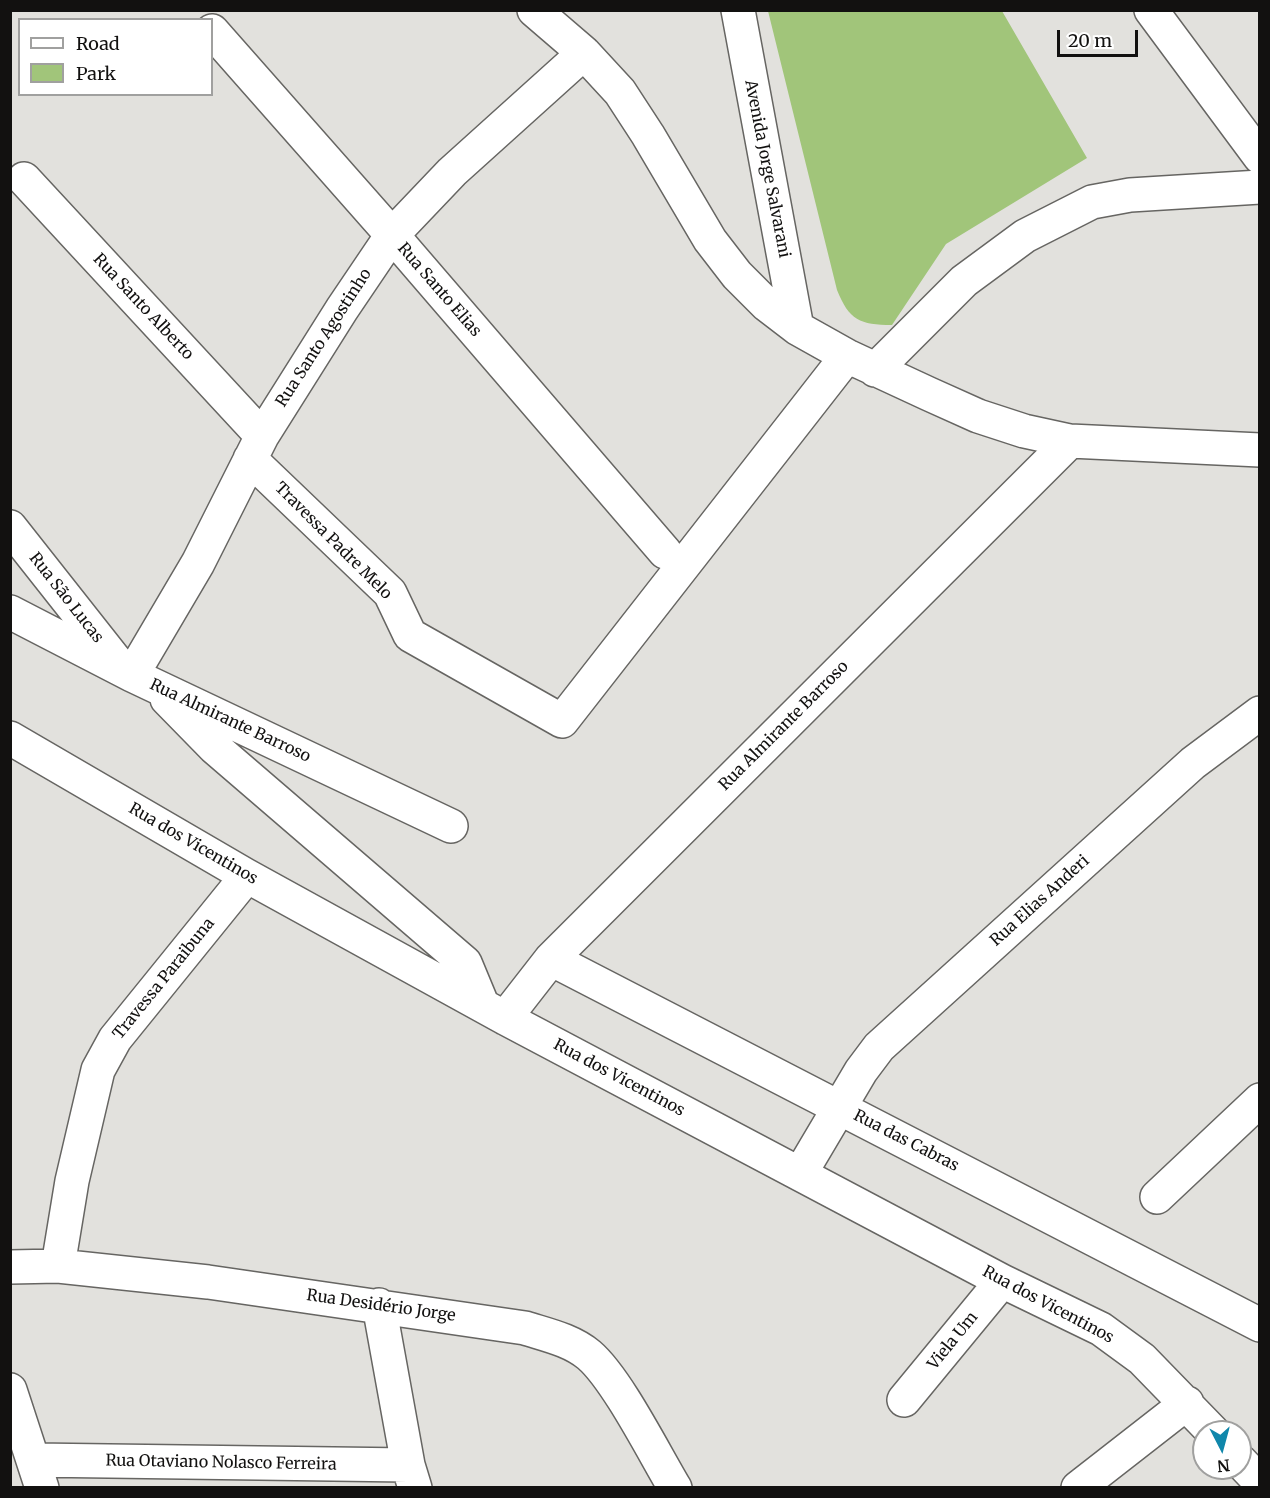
<!DOCTYPE html>
<meta charset="utf-8">
<style>
body{margin:0}
#map{position:relative;width:1270px;height:1498px;overflow:hidden;background:#e2e1dd;font-family:Merriweather,serif}
canvas{display:block}
.frame{position:absolute;inset:0;border:12px solid #121110;pointer-events:none}
.legend{position:absolute;left:18px;top:18px;width:195px;height:78px;box-sizing:border-box;background:#fff;border:2px solid #a0a09f;margin:0;padding:8px 10px;list-style:none;font-size:18px;color:#121110}
.legend li{display:flex;align-items:center;gap:12px;height:30px}
.legend b{width:30px;border:2px solid #a0a09f}
.north{position:absolute;left:1192px;top:1420px;width:60px;height:60px;box-sizing:border-box;background:#fff;border:2px solid #a0a09f;border-radius:50%;rotate:174deg;font-size:16px;font-weight:700;line-height:24px;text-align:center;color:#121110}
.north::after{content:'';display:block;margin:auto;width:21px;height:27px;background:#1087ab;clip-path:polygon(50% 0,100% 100%,50% 72%,0 100%)}
.scale{position:absolute;left:1057px;top:30px;width:81px;height:27px;box-sizing:border-box;border:3px solid #121110;border-top:0;padding-left:8px;font-size:18px;line-height:21px;white-space:nowrap;color:#121110;-webkit-text-stroke:4px #fff;paint-order:stroke}
</style>
<div id="map">
<canvas width="1270" height="1498"></canvas>
<div class="frame"></div>
<ul class="legend">
<li><b style="height:8px;background:#fff"></b>Road</li>
<li><b style="height:16px;background:#a1c57a"></b>Park</li>
</ul>
<div class="north">N</div>
<div class="scale">20 m</div>
</div>
<script>
const ctx = document.querySelector('canvas').getContext('2d');
ctx.lineJoin = 'round';
function fillPath(path, color) {
  ctx.fillStyle = color;
  ctx.fill(path, 'evenodd');
}
function strokePath(path, color, width, dash) {
  ctx.strokeStyle = color;
  ctx.lineWidth = width;
  ctx.lineCap = dash ? 'butt' : 'round';
  ctx.setLineDash(dash || []);
  ctx.stroke(path);
}
function write(font, color, halo, rows, align = 'center') {
  ctx.font = font + ' Merriweather,serif';
  ctx.lineWidth = 6;
  ctx.setLineDash([]);
  ctx.textBaseline = 'middle';
  ctx.strokeStyle = halo;
  ctx.fillStyle = color;
  for (const [text, x, y, turn = 0] of rows) {
    ctx.save();
    ctx.translate(x, y);
    ctx.rotate((+turn || 0) * Math.PI / 180);
    ctx.textAlign = isNaN(turn) ? turn : align;
    if (halo) ctx.strokeText(text, 0, 0);
    ctx.fillText(text, 0, 0);
    ctx.restore();
  }
}
fillPath(new Path2D(`
 M768 11H1002L1087 158 946 244 892 325C860 325 849 320 837 290Z`), '#a1c57a');
const minor = new Path2D(`
 M534 10 584 53 620 92 648 135 710 240 737 275 767 305 797 328 847 356 929 394 978 416 1024 431 1070 441 1260 450
 M738 10 797 328
 M1151 10 1260 157
 M212 31 392 235 665 552
 M24 179 262 436
 M875 370 964 281 1025 236 1092 202 1130 195 1260 187
 M250 459 390 593 410 635 562 721 847 356
 M10 527 115 660
 M10 612 132 675 451 826
 M132 675 198 563 262 436 342 309 392 235 452 172 584 53
 M167 699 214 747 465 963 482 1004
 M10 738 247 876 505 1018 1002 1281 1101 1329 1142 1359 1213 1432
 M551 959 1260 1325
 M505 1018 551 959 1070 441
 M800 1174 861 1071 879 1047 1193 763 1260 713
 M1157 1197 1260 1100
 M58 1266 72 1181 98 1070 115 1039 247 876
 M10 1267 58 1266 208 1282 525 1328C547 1335 571 1340 589 1355 617 1379 654 1453 675 1488
 M379 1305 408 1465 415 1488
 M10 1390 42 1488
 M904 1400 1002 1281
 M34 1460 408 1465
 M1240 1461 1260 1482
 M1078 1488 1187 1403`);
strokePath(minor, '#666562', 36);
strokePath(minor, '#fff', 33);
write('16px', '#121110', '#fff', [
 ["Avenida Jorge Salvarani",767,169,79],
 ["Rua Santo Elias",439,290,49],
 ["Rua Santo Alberto",143,307,47],
 ["Rua Santo Agostinho",324,338,-57],
 ["Travessa Padre Melo",333,541,45],
 ["Rua São Lucas",66,598,52],
 ["Rua Almirante Barroso",230,721,25],
 ["Rua Almirante Barroso",784,726,-45],
 ["Rua dos Vicentinos",193,844,30],
 ["Rua Elias Anderi",1040,901,-42],
 ["Travessa Paraibuna",164,979,-51],
 ["Rua dos Vicentinos",619,1078,28],
 ["Rua das Cabras",906,1141,27],
 ["Rua dos Vicentinos",1048,1305,28],
 ["Rua Desidério Jorge",381,1306,8],
 ["Viela Um",953,1341,-51],
 ["Rua Otaviano Nolasco Ferreira",221,1463,1]
]);
</script>
